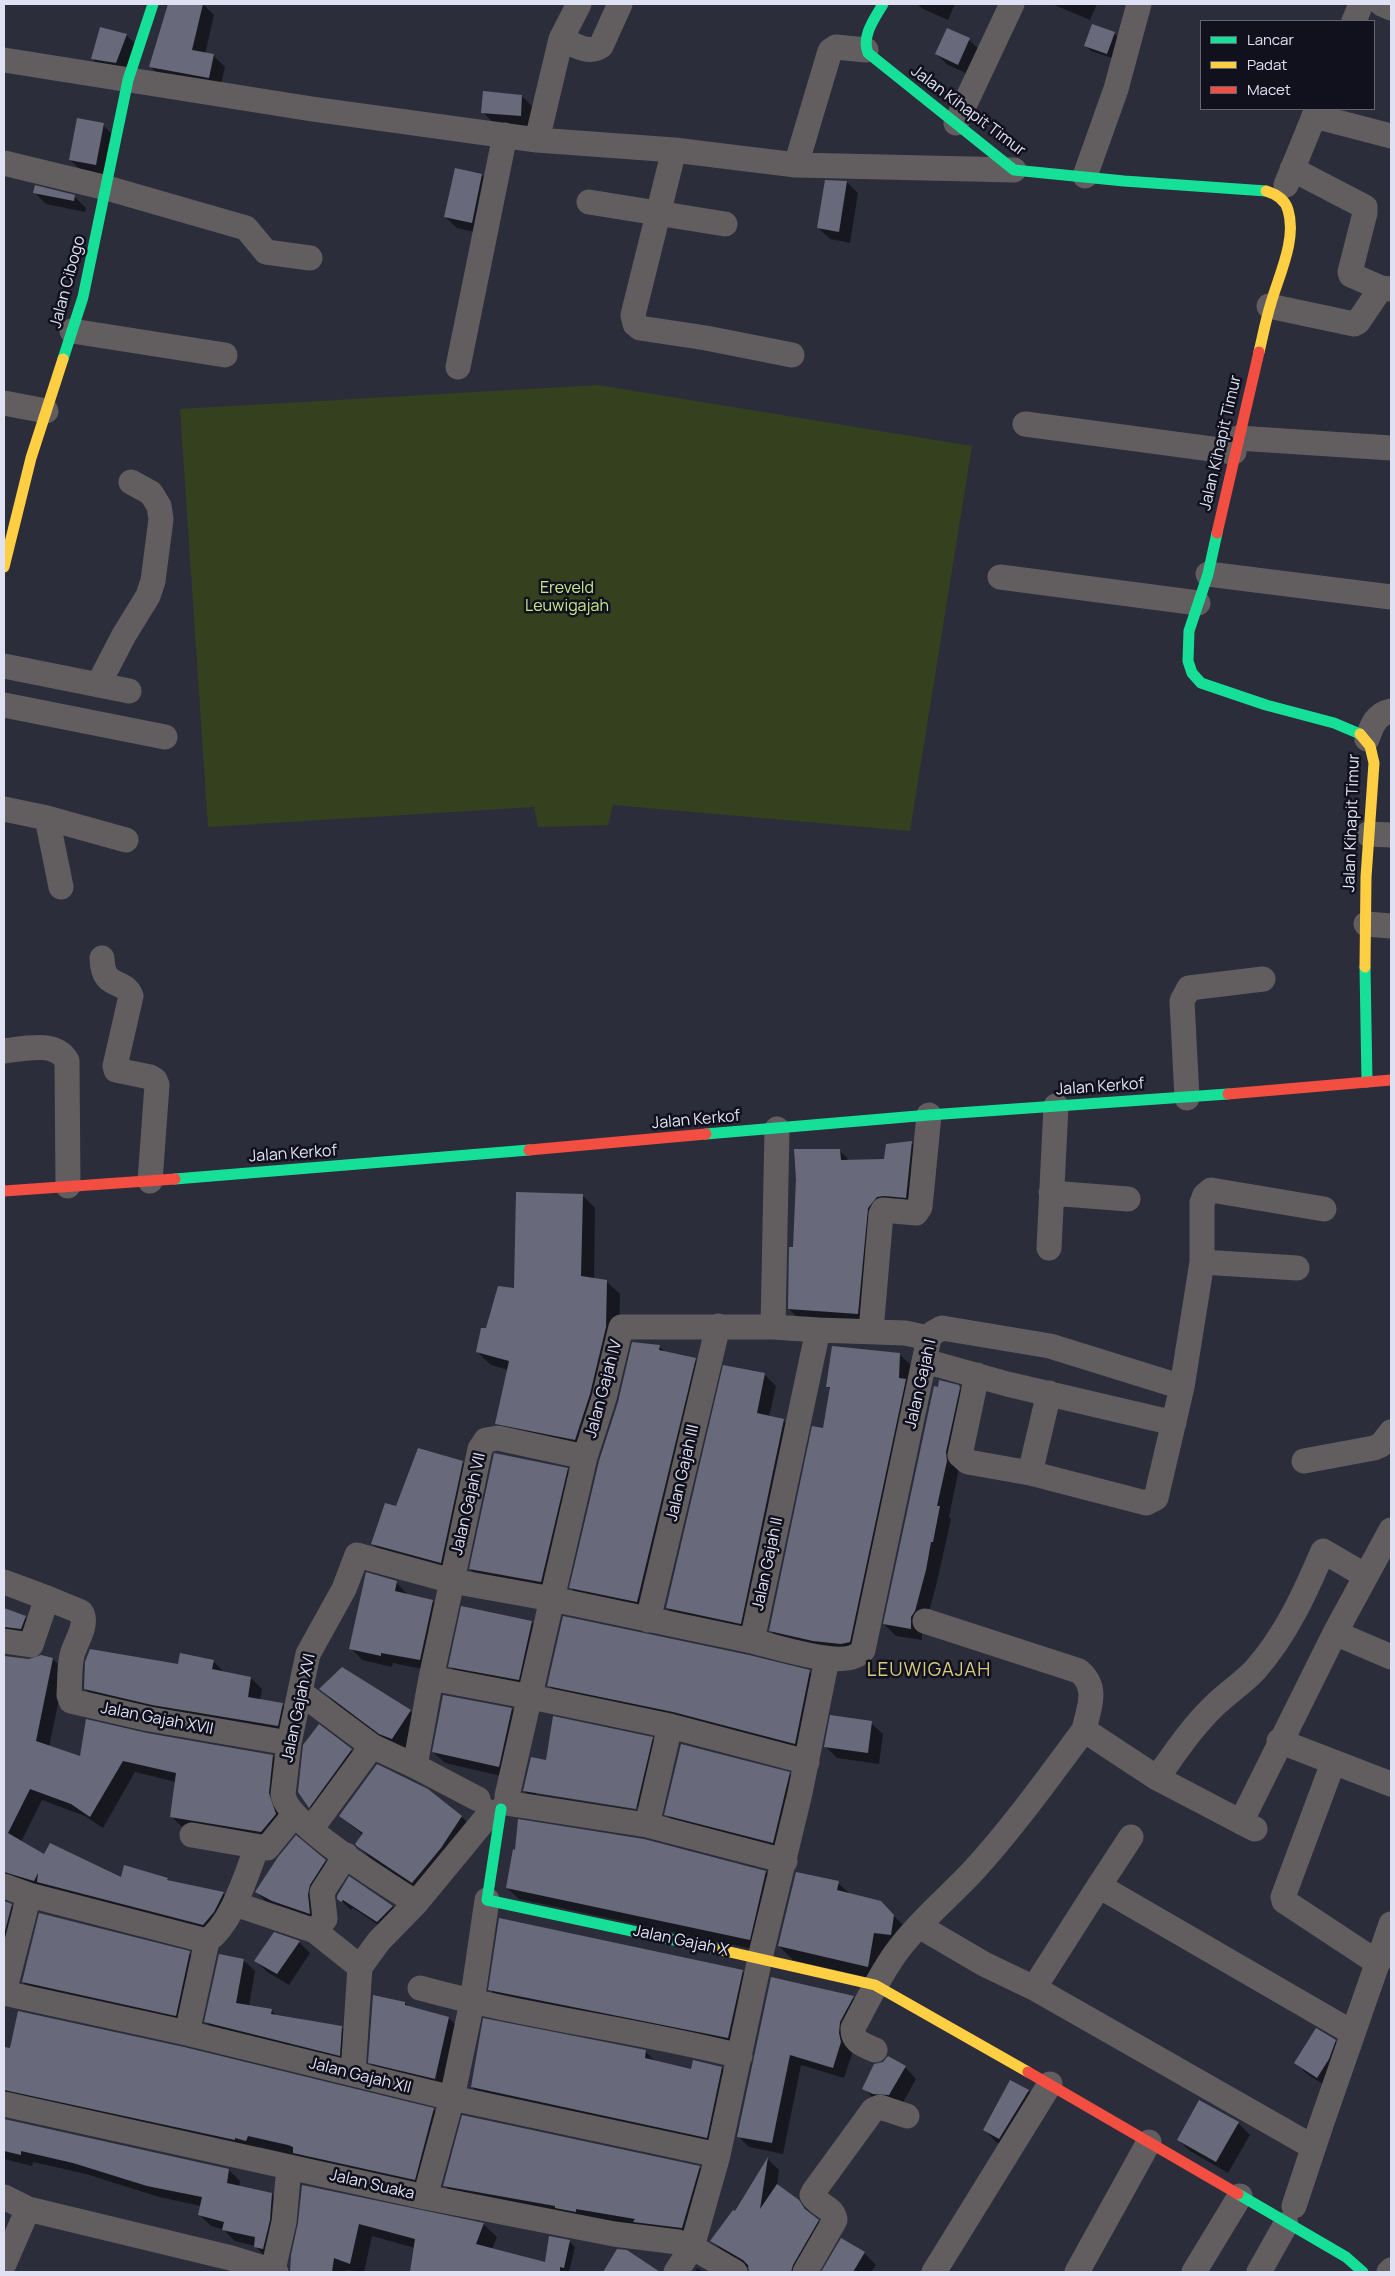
<!DOCTYPE html>
<style>
body{margin:0}
#map{position:relative;width:1395px;height:2276px;overflow:hidden;background:#2c2d3b;font-family:Manrope,sans-serif}
canvas{display:block}
.frame{position:absolute;inset:0;border:5px solid #e0e2f4;pointer-events:none}
.legend{position:absolute;left:1200px;top:20px;width:175px;height:90px;box-sizing:border-box;background:#11111d;border:1px solid #646573;margin:0;padding:6px 9px;list-style:none;font-size:15px;color:#e0e2f4}
.legend li{display:flex;align-items:center;gap:10px;height:25px}
.legend b{width:25px;border:1px solid #646573}
</style>
<div id="map">
<canvas width="1395" height="2276"></canvas>
<div class="frame"></div>
<ul class="legend">
<li><b style="height:6px;background:#16e098"></b>Lancar</li>
<li><b style="height:6px;background:#ffcf43"></b>Padat</li>
<li><b style="height:6px;background:#f24e42"></b>Macet</li>
</ul>
</div>
<script>
const ctx = document.querySelector('canvas').getContext('2d');
ctx.lineJoin = 'round';
function fillPath(path, color) {
  ctx.fillStyle = color;
  ctx.fill(path, 'evenodd');
}
function strokePath(path, color, width, dash) {
  ctx.strokeStyle = color;
  ctx.lineWidth = width;
  ctx.lineCap = dash ? 'butt' : 'round';
  ctx.setLineDash(dash || []);
  ctx.stroke(path);
}
function write(font, color, halo, rows, align = 'center') {
  ctx.font = font + ' Manrope,sans-serif';
  ctx.lineWidth = 5;
  ctx.setLineDash([]);
  ctx.textBaseline = 'middle';
  ctx.strokeStyle = halo;
  ctx.fillStyle = color;
  for (const [text, x, y, turn = 0] of rows) {
    ctx.save();
    ctx.translate(x, y);
    ctx.rotate((+turn || 0) * Math.PI / 180);
    ctx.textAlign = isNaN(turn) ? turn : align;
    if (halo) ctx.strokeText(text, 0, 0);
    ctx.fillText(text, 0, 0);
    ctx.restore();
  }
}
fillPath(new Path2D(`
 M598 385 972 446 910 831 613 805 608 825 538 827 534 807 208 827 180 409Z`), '#34401e');
fillPath(new Path2D(`
 M169 4H203L214 15 205 54 214 56 225 67 220 89 162 78 150 66Z
 M917 4H955L948 20 923 9Z
 M1052 4H1097L1090 20Z
 M1114 33 1119 39 1112 58 1091 51 1085 45Z
 M126 35 138 46 127 74 104 70 92 59Z
 M969 40 981 51 970 75 948 65 936 54Z
 M522 96 533 107 532 127 494 124 483 112Z
 M103 125 114 136 107 176 82 171 70 160Z
 M456 169 482 175 493 187 483 234 457 228 445 217Z
 M847 182 858 193 850 243 830 239 818 228Z
 M35 193 74 196 86 208 85 212 46 204Z
 M912 1143 923 1154 918 1209 896 1207 869 1325 800 1320 789 1309 794 1248 839 1150 850 1161 886 1160Z
 M582 1195 595 1208 594 1279 606 1281 620 1294 619 1341 588 1453 509 1437 496 1424 508 1370 491 1365 477 1352 487 1329Z
 M659 1346 665 1352 695 1359 704 1368 646 1611 580 1597 571 1588Z
 M899 1354 911 1365 861 1653 782 1642 770 1630 824 1430 831 1390 827 1386Z
 M764 1374 776 1386 769 1417 784 1421 795 1432 752 1635 678 1619 667 1608Z
 M958 1387 970 1398 957 1464 958 1473 949 1517 951 1519 937 1582 926 1623 922 1629V1640L896 1636 884 1624 939 1388Z
 M462 1462 479 1480 458 1580 390 1561 373 1544Z
 M567 1469 581 1483 555 1596 485 1583 470 1569Z
 M396 1582 408 1595 433 1601 444 1612 431 1671 393 1663 392 1667 362 1660 351 1648Z
 M4 1610 25 1617 37 1629 4 1647Z
 M532 1622 546 1636 533 1694 464 1681 450 1666Z
 M41 1656 53 1659 65 1671 49 1747 82 1758 146 1734 273 1756 285 1768 274 1844 184 1829 172 1817 176 1782 135 1772 103 1828 85 1816 42 1800 21 1842 44 1856 122 1879H167L170 1882 223 1893 235 1905 216 1937 4 1882V1657L29 1660Z
 M213 1661 224 1672 251 1678 262 1689 260 1700 282 1704 294 1716 289 1737 97 1700 85 1689 179 1666Z
 M809 1671 821 1683 806 1755 560 1697 548 1685Z
 M321 1689 410 1711 427 1728 409 1756 398 1751 338 1706Z
 M512 1709 523 1721 510 1778 445 1763 433 1752Z
 M871 1723 883 1734 879 1764 837 1758 825 1746Z
 M652 1738 663 1749 647 1819 535 1802 524 1791 547 1762ZM536 1792 642 1808V1811L536 1794Z
 M351 1750 363 1761 321 1818 310 1807Z
 M789 1773 800 1785 784 1854 677 1826 666 1814Z
 M340 1816 462 1817 472 1827 423 1893 370 1858 357 1844 363 1835Z
 M325 1860 336 1872 321 1925 268 1904 257 1892Z
 M766 1872 777 1884 761 1951 519 1899 507 1888Z
 M350 1878 393 1906 402 1916 387 1931 353 1908 351 1910 342 1901 338 1896Z
 M838 1883 851 1895 880 1902 908 1930 882 1981 793 1960 779 1946Z
 M4 1902 11 1905 24 1918 4 1976Z
 M299 1942 310 1953 289 1985 267 1972 256 1961Z
 M189 1953 201 1964 187 2027 35 1993 23 1982Z
 M243 1960 255 1971 249 2006 271 2010 278 2017 341 2027 353 2038 351 2066 217 2033 205 2022Z
 M742 1971 754 1983 739 2049 501 2001 490 1989Z
 M772 1978 853 1997 864 2008 849 2045 852 2054 844 2078 801 2065 783 2154 749 2147 738 2136Z
 M405 2003 409 2007 449 2018 460 2029 446 2090 381 2074 369 2062Z
 M1335 2041 1346 2052 1329 2088 1307 2074 1295 2062Z
 M183 2048 434 2110 445 2121 426 2191 306 2164 297 2156 259 2147 258 2152 4 2099V2060L6 2049Z
 M645 2051 656 2062 692 2070 722 2068 733 2079 718 2148 483 2098 472 2087Z
 M905 2067 916 2079 901 2106 875 2100 864 2088Z
 M1011 2081 1028 2091 1040 2103 1011 2149 996 2142 985 2130Z
 M4 2120 229 2170 240 2181 239 2187 272 2194 283 2206 267 2258 255 2246 235 2241 224 2230 211 2226 200 2215 201 2206 159 2197 86 2174 33 2162 32 2166 4 2159Z
 M1238 2123 1250 2135 1228 2173 1190 2151 1178 2140Z
 M768 2159 779 2170 777 2185 798 2201 829 2232 806 2272H751L750 2269 723 2252 712 2241 735 2213Z
 M699 2167 711 2178 694 2239 456 2197 444 2185Z
 M300 2224H483L497 2237 492 2249 545 2266 569 2241 575 2247 569 2272 548 2269 551 2272H411L415 2248 372 2236 364 2272 347 2270 346 2272H292Z
 M842 2240 864 2253 876 2265 871 2272H823Z
 M618 2250 627 2251 657 2272H604Z
 M697 2268 704 2272H695Z`), '#0007');
fillPath(new Path2D(`
 M168 4H203L192 50 214 54 209 78 149 67Z
 M1092 24 1115 32 1107 54 1084 46Z
 M100 27 127 34 116 63 91 59Z
 M947 28 970 38 958 65 935 54Z
 M483 91 522 95 521 116 481 113Z
 M77 118 104 123 96 165 69 160Z
 M455 168 482 174 472 223 444 217Z
 M825 180 847 181 839 232 817 228Z
 M35 185 75 195 74 201 33 193Z
 M912 1141 906 1198 884 1196 877 1197 868 1208 858 1314 788 1309 789 1247H793L796 1179 794 1149H840L841 1160 884 1159 886 1144Z
 M516 1192 583 1194 581 1276 607 1280 606 1327 590 1394 575 1440 495 1424 509 1361 476 1352 481 1328H486L498 1286 514 1288Z
 M632 1342 660 1345 659 1350 696 1358 637 1602 569 1588 599 1461 618 1402Z
 M832 1346 900 1353 899 1378 906 1379 850 1642 841 1644 813 1641 769 1631 812 1426 823 1428 830 1387H826Z
 M723 1365 765 1373 757 1413 784 1419 741 1624 666 1608Z
 M939 1380 959 1385 960 1388 946 1452 947 1461 937 1506H940L933 1542H931L926 1570 915 1611 911 1617V1629L883 1624 934 1386 938 1387Z
 M418 1448 463 1461 441 1563 371 1544 385 1503 396 1506Z
 M494 1453 568 1468 541 1582 469 1569Z
 M366 1572 397 1581 395 1591 433 1600 420 1660 381 1653V1656L349 1649Z
 M461 1606 532 1621 519 1680 448 1667Z
 M4 1608 26 1616 21 1629 4 1627Z
 M563 1616 749 1655 810 1670 795 1744 673 1712 547 1686Z
 M90 1649 178 1664 180 1653 214 1660 212 1669 251 1677 248 1697 283 1703 278 1726 152 1705 84 1689 85 1662Z
 M41 1655 53 1658 36 1741 80 1756 86 1719 147 1733 273 1755 269 1793 276 1814 261 1832 170 1817 176 1773 123 1761 90 1817 71 1804 30 1789 8 1833 44 1854 50 1843 121 1877 124 1865 168 1878 167 1880 224 1892 214 1912 203 1925 37 1882 38 1873 34 1881 4 1872V1656L29 1659Z
 M342 1667 411 1710 392 1739 379 1734 319 1689Z
 M443 1695 512 1708 499 1767 432 1752Z
 M830 1715 872 1721 868 1753 824 1747Z
 M553 1716 653 1737 636 1809 523 1791 531 1757 546 1760Z
 M319 1724 352 1749 309 1808 298 1792 303 1745Z
 M681 1744 790 1772 773 1843 664 1815Z
 M377 1764 428 1789 462 1816 441 1848 412 1883 358 1847 355 1844 363 1833 339 1816Z
 M518 1819 644 1839 766 1871 750 1940 506 1888 513 1849 515 1850Z
 M296 1835 326 1860 310 1885 308 1894 310 1914 272 1901 255 1892 278 1857Z
 M796 1872 839 1881 837 1890 881 1901 894 1915 891 1935 874 1933 868 1967 778 1946Z
 M349 1876 393 1906 377 1922 343 1900 341 1902 337 1899V1896Z
 M4 1901 12 1904 4 1935Z
 M39 1913 190 1951 176 2016 22 1982Z
 M499 1918 743 1970 728 2038 488 1990Z
 M274 1932 300 1941 277 1974 254 1961Z
 M219 1954 244 1959 236 2003 272 2009 271 2014 342 2026 340 2056 204 2022Z
 M771 1977 854 1996 840 2022 839 2033 841 2042 833 2068 790 2055 772 2143 737 2137Z
 M373 1995 405 2002V2005L449 2017 435 2079 368 2063Z
 M18 2011 184 2047 434 2108 415 2180 293 2153V2147L288 2145 248 2136 246 2141 235 2138V2140L4 2090V2047L10 2048Z
 M483 2018 646 2050 645 2058 691 2069 693 2060 722 2067 707 2138 471 2087Z
 M1316 2028 1336 2040 1329 2059 1317 2078 1294 2063Z
 M888 2056 906 2066 889 2095 873 2094 862 2089 874 2064 883 2062Z
 M1010 2080 1029 2090 999 2139 983 2130Z
 M1199 2100 1239 2122 1216 2162 1177 2140Z
 M462 2115 700 2166 682 2228 633 2222 635 2219 576 2209V2212L555 2208V2206L443 2186Z
 M4 2119 229 2169 227 2183 272 2193 270 2220 263 2249 254 2247 255 2237 222 2230 224 2222 198 2215 202 2197 147 2186 73 2163 21 2151V2155L4 2151Z
 M768 2157 760 2209 777 2184 799 2200 805 2209 819 2220 793 2265 791 2272H749L748 2265 743 2260 710 2241 733 2210 735 2211Z
 M302 2185 484 2223 476 2244 545 2262 549 2236 570 2240 564 2268 560 2267V2272H410L415 2239 359 2224 350 2264 334 2258 332 2272H290L291 2255 298 2223Z
 M841 2238 865 2252 853 2272H821Z
 M617 2249 627 2250 660 2272H603Z`), '#686a7c');
strokePath(new Path2D(`
 M1382 4 1391 8
 M1354 21 1361 4
 M561 39C574 44 588 55 601 46L620 4
 M4 60 312 109 537 140 674 150 796 165 1014 170
 M1314 116 1391 136
 M956 123 1012 4
 M537 140 561 39 579 4
 M674 150 633 315 635 324 640 328 706 338 792 355
 M4 163 107 188 246 228 266 252 310 258
 M796 165 830 51 836 47 866 50
 M1292 169 1365 207V213L1350 272 1351 275 1381 288
 M1085 176 1116 89 1139 4
 M1286 185 1317 109
 M589 202 725 224
 M1269 306 1354 324 1358 322 1381 288 1391 289
 M72 331 225 355
 M458 367 505 135
 M4 403 46 411
 M1025 424 1234 452
 M1238 438 1391 448
 M1208 574 1391 597
 M1000 577 1198 603
 M4 666 129 691
 M98 685 124 635 148 596 153 581 161 519 159 506 151 493 131 482
 M4 705 165 737
 M1367 739C1372 725 1376 714 1391 711
 M4 809 47 818 61 887
 M47 818 126 840
 M1368 834 1391 835
 M1366 924 1391 926
 M102 958C103 991 123 977 131 996L115 1066 116 1070 150 1077 155 1080 157 1085 150 1181
 M4 1051C23 1049 56 1040 67 1061L68 1186
 M1187 1098 1182 1001 1189 988 1263 979
 M1051 1193 1128 1199
 M1049 1248 1056 1106
 M1202 1262 1297 1268
 M818 1330 905 1333 929 1338
 M871 1331 881 1214 883 1210 916 1213 920 1207 929 1115
 M925 1361 1007 1384 1174 1423
 M977 1375 960 1455 968 1462 1030 1473 1146 1503 1156 1498 1182 1387 1202 1262V1203L1205 1195 1211 1190 1324 1209
 M1304 1461 1374 1448 1381 1445 1391 1432
 M1030 1473 1049 1393
 M4 1582 47 1598
 M648 1620 718 1326
 M925 1621 1079 1671C1099 1688 1089 1707 1084 1730
 M1335 1633 1391 1657
 M4 1641 31 1645 47 1598 81 1612C89 1624 75 1643 72 1655 69 1668 70 1682 69 1695L71 1701 149 1719 289 1743
 M752 1641C774 1646 848 1672 863 1650L929 1338 933 1333 942 1328 1050 1346 1182 1387
 M431 1678 531 1697 670 1726 807 1762
 M301 1693 372 1746 415 1766 478 1799
 M1279 1741 1391 1784
 M1333 1763 1283 1897 1284 1901 1378 1963
 M415 1766 431 1678 452 1581 552 1599 585 1457 604 1398 621 1327H773
 M1157 1778 1241 1822
 M507 1796 552 1599 752 1641 818 1330 773 1327 777 1129
 M506 1803 647 1825 785 1861
 M491 1812 416 1903C389 1885 286 1823 283 1794L289 1743 308 1654 344 1589 357 1555 452 1581 480 1449 486 1440 498 1438 585 1457
 M647 1825 670 1726
 M311 1829 372 1746
 M1255 1829 1241 1822 1335 1633 1391 1530
 M192 1835 267 1848 294 1815
 M4 1886 29 1895 207 1941C233 1922 245 1877 257 1847
 M1099 1886 1131 1837
 M235 1904 315 1931 360 1967
 M919 1926 984 1964 1034 1988 1313 2147
 M315 1931 325 1919 322 1892 346 1855
 M420 1988C525 2017 634 2029 740 2056
 M1034 1988 1099 1886 1353 2033
 M4 1992 29 1895
 M4 1993 187 2033 452 2098 718 2155
 M187 2033 207 1941
 M875 2050C864 2045 852 2042 853 2028 867 2002 880 1974 898 1950 920 1920 949 1897 974 1870 1014 1826 1049 1777 1084 1730L1157 1778C1175 1753 1192 1727 1214 1706 1227 1693 1243 1683 1255 1670 1286 1635 1305 1593 1323 1551L1366 1576
 M353 2073 360 1967 379 1941 416 1903
 M4 2104 425 2197 614 2234 678 2242 692 2247 735 2272
 M4 2197 28 2209 231 2258 276 2272
 M425 2197 452 2098 472 2002 487 1900
 M1294 2206 1321 2125 1391 1924
 M4 2264 28 2209
 M273 2270 284 2222 289 2167
 M676 2272 692 2247 718 2155 760 1958 800 1793 827 1659
 M805 2272 835 2220C834 2207 818 2206 812 2195L814 2191 873 2110 880 2107 907 2116
 M934 2272 1050 2084
 M1077 2272 1149 2142
 M1194 2272 1240 2196
 M1259 2272 1286 2224
 M1389 2272 1391 2270`), '#625e5f', 25);
strokePath(new Path2D(`
 M883 4C875 18 861 36 868 53L1014 170 1124 181 1266 191
 M63 359 83 297 128 80 153 4
 M1217 533 1208 574 1189 631 1188 661 1192 673 1201 683 1266 705 1334 723 1360 734
 M1365 967 1367 1082
 M706 1134 929 1115 1228 1094
 M175 1179 529 1150
 M501 1809 487 1900 721 1950
 M1238 2194 1346 2257 1363 2272`), '#16e098', 11);
strokePath(new Path2D(`
 M1259 352C1263 335 1266 319 1271 303 1279 275 1297 239 1288 210 1285 199 1276 194 1266 191
 M4 567 31 458 63 359
 M1360 734 1370 746 1374 763 1366 877 1365 967
 M721 1950 875 1985 1028 2072`), '#ffcf43', 11);
strokePath(new Path2D(`
 M1217 533 1259 352
 M1228 1094 1391 1080
 M529 1150 706 1134
 M4 1191 175 1179
 M1028 2072 1238 2194`), '#f24e42', 11);
write('16px', '#e0e2f4', '#11111d', [
 ["Jalan Kihapit Timur",968,111,37],
 ["Jalan Cibogo",68,282,-75],
 ["Jalan Kihapit Timur",1221,443,-77],
 ["Jalan Kihapit Timur",1352,823,-88],
 ["Jalan Kerkof",1100,1087,-4],
 ["Jalan Kerkof",696,1120,-5],
 ["Jalan Kerkof",293,1154,-4],
 ["Jalan Gajah I",921,1384,-77],
 ["Jalan Gajah IV",604,1389,-75],
 ["Jalan Gajah III",683,1473,-77],
 ["Jalan Gajah VII",469,1504,-77],
 ["Jalan Gajah II",768,1564,-78],
 ["Jalan Gajah XVI",299,1708,-78],
 ["Jalan Gajah XVII",157,1719,11],
 ["Jalan Gajah X",681,1941,12],
 ["Jalan Gajah XII",360,2076,14],
 ["Jalan Suaka",372,2185,13]
]);
write('16px', '#c7e88e', '#11111d', [
 ["Ereveld",567,589],
 ["Leuwigajah",567,607]
]);
ctx.letterSpacing = '1px';
write('19px', '#d9ca7c', '#11111d', [
 ["LEUWIGAJAH",929,1671]
]);
ctx.letterSpacing = '0px';
</script>
